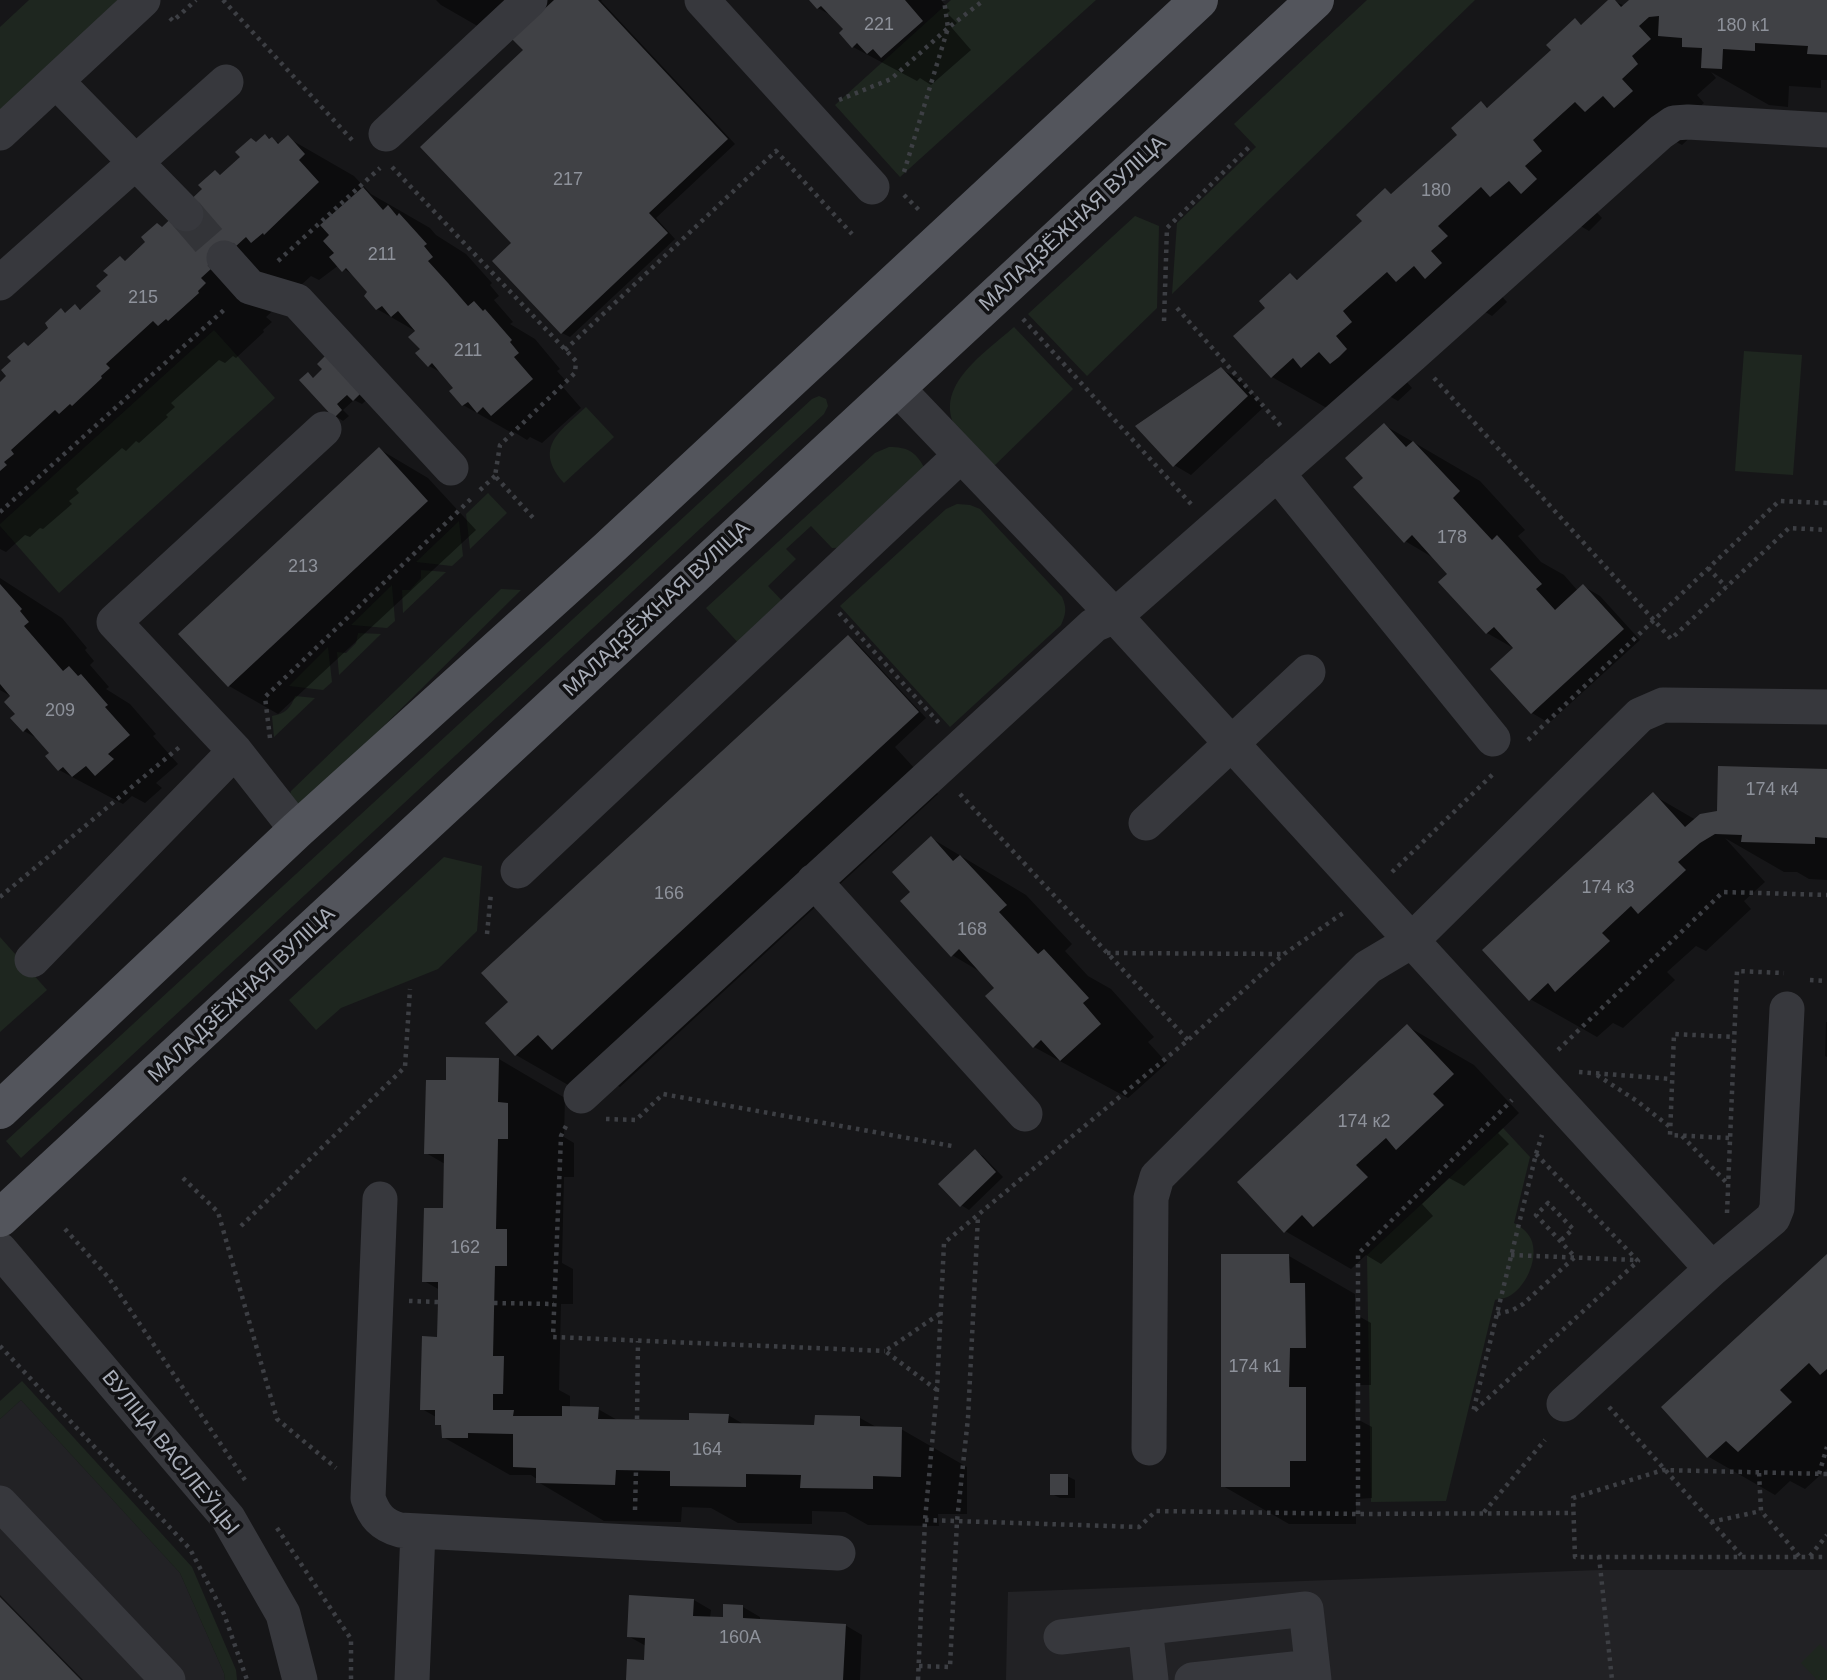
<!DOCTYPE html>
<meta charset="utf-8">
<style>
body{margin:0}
canvas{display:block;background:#161618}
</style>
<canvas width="1827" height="1680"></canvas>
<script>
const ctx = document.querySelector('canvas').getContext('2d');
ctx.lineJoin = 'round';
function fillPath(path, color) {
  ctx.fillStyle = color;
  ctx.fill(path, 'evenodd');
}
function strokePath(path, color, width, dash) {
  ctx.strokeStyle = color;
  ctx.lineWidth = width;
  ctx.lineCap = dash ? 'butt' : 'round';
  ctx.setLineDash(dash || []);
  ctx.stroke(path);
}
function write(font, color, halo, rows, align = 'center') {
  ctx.font = font + ' Arial,sans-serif';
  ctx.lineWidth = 7;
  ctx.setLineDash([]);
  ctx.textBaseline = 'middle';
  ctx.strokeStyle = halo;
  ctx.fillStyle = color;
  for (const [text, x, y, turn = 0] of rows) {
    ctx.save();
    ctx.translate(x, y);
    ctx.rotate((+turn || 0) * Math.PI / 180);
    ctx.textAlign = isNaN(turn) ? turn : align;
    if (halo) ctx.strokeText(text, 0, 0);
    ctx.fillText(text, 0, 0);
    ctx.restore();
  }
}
fillPath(new Path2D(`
 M21 1400 180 1573 224 1673 225 1680H0V1419Z
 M1600 1570H1827V1680H1006L1008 1592Z`), '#222225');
fillPath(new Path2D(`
 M29 0H121L0 112V27Z
 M951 0H1096L900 177 835 105Z
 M1367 0H1475L1172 294 1177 223 1256 147 1234 124Z
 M1135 216 1159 226 1157 308 1087 376 1028 314Z
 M1014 327 1073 389 992 468C982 458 970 448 961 436 926 390 984 354 1014 327Z
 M214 330 275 398 59 593 0 526V524Z
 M1744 351 1802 355 1793 475 1735 471Z
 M819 396 826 399 828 406 824 414 21 1158 6 1141 812 399Z
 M586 407 614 437 564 483C533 448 559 432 586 407Z
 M889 447C907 447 915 451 924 467L851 547 832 548 811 526 786 549 796 559 768 586 787 606 743 648 706 608 875 453Z
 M488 493 507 513 470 549 466 514Z
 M957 504 970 505 980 509 1062 597C1067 608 1066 614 1061 625L950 727 840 606 946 509Z
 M459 521 463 556 452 566 416 562Z
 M421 570 446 572 403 613 402 590H410L421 578Z
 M392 585 395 621 387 628 351 625Z
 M501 589 521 590 303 806 289 798 291 791Z
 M358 633 381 634 339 675 337 652 346 653 356 643Z
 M328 647 332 682 323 690 289 686Z
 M295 696 315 698 274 737 272 716C285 714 291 708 295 696Z
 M444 857 482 866 477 931 438 969 341 1008 316 1030 289 1000Z
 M0 937 47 990 0 1032Z
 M1503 1128 1530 1157 1514 1223C1521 1227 1527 1231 1531 1239 1539 1257 1527 1285 1511 1295 1507 1298 1499 1299 1495 1300L1446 1501 1371 1502 1367 1255Z
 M22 1381 192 1567 236 1670 237 1680H225L224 1673 180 1573 21 1400 0 1419V1401Z
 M1820 1644 1827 1651V1680H1817L1801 1663Z`), '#1e261f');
fillPath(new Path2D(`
 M436 0H602L601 1 735 144 656 218 675 239 570 337 562 333 513 243 526 50 513 38 507 43 441 5Z
 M812 0H941L950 11 947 13 957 23 952 28 971 50 931 85 920 78 917 81 853 47 846 30 834 17 818 8Z
 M1611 0 1625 6 1631 0H1827V80H1821V88L1789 86 1788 107 1769 105 1711 72 1716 78 1697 95 1704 103 1687 118 1698 130 1682 145 1667 137 1590 205 1602 218 1589 231 1572 221 1496 290 1507 302 1492 316 1477 307 1401 375 1412 388 1398 401 1382 392 1339 415 1272 377 1268 308 1291 275 1299 280 1364 221 1386 190 1393 195 1460 135 1481 103 1489 108 1554 50 1575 20 1582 25Z
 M265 136 281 144 288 138 354 176 371 194 430 228 436 235 466 254 492 283 490 285 499 296 494 300 513 322 510 324 535 339 560 369 557 371 567 382 562 386 581 408 542 443 530 437 527 440 514 432 512 433 463 405 456 388 444 374 429 366 417 332 377 309 366 296 370 292 358 279 339 265 319 280 311 276 266 317 272 322 263 330 264 332 236 358 233 356 225 363 219 360 171 403 175 407 166 415 168 417 139 443 136 441 126 451 122 448 76 489 79 493 69 501 72 504 43 529 40 528 30 537 25 535 6 552 0 549V384L29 347 51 328 61 311 67 314 75 306 82 310 104 291 120 258 127 262 205 190 215 172 222 176Z
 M1221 369 1239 379 1264 407 1191 475 1174 465Z
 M325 370 371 396 362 404 354 400 343 410 349 416 343 421 335 416 308 375 315 379Z
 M1384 425 1480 481 1525 530 1518 536 1541 562 1564 575 1578 591 1583 586 1600 596 1640 640 1549 723 1532 713 1515 649 1487 633 1450 574 1437 560 1405 541 1365 478Z
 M379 449 428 478 476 530 278 714 229 686 181 634Z
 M0 578 62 618 87 648 85 650 94 661 90 665 109 687 106 689 130 704 156 734 153 736 178 764 156 783 162 788 145 803 132 796 123 804 59 770 52 753 40 740 24 731 12 697 0 690Z
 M848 638 856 642 926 718 895 747 938 794 620 1087 601 1076 582 1093 516 1055 511 1003Z
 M1827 771V880L1809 879 1797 872H1784L1725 838 1765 882 1744 901 1751 909 1706 951 1696 946 1667 972 1675 980 1623 1028 1613 1023 1597 1037 1530 999 1653 795 1696 820Z
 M931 838 1026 895 1072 944 1065 951 1088 976 1111 989 1154 1037 1148 1042 1167 1063 1128 1098 1034 1047 997 988 984 974 952 955 912 892Z
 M1826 1022H1827V1057L1825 1056Z
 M1407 1026 1474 1065 1519 1113 1498 1133 1509 1144 1464 1186 1449 1178 1422 1204 1433 1216 1381 1264 1366 1255 1351 1269 1285 1231Z
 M499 1059 565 1098 564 1137 574 1143V1177H564L562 1263 573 1269V1304H561L559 1390 570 1396V1408L598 1409 619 1421 690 1422 728 1415 745 1425 816 1426 860 1418 878 1428 901 1429 967 1467V1514H938L939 1526 868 1525 845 1512 812 1511V1524L738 1523 711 1508 682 1507 681 1522 604 1521 538 1482V1480L531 1475H510L443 1437V1427L437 1423 436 1417 422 1409 439 1339 440 1290 424 1281 444 1210 445 1164 426 1153 448 1082Z
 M975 1151 983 1156 1003 1177 969 1210 961 1205Z
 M1289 1256 1355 1294V1314L1371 1323V1385H1356L1355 1418 1372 1427V1498L1356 1499V1524H1289L1223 1486Z
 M1827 1256V1469L1805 1489 1790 1481 1775 1495 1709 1457Z
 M1067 1476 1075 1480V1498H1060L1052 1494Z
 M0 1595 83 1680H0Z
 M694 1600 711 1610 710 1618 725 1619 743 1607 760 1617V1621L845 1625 862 1635 860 1680H627L645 1662 646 1646 628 1636Z`), '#0007');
fillPath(new Path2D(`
 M554 0H598L728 139 649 213 668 233 561 334 492 261 511 243 420 147 523 50 512 39Z
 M809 0H905L923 21 881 58 873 49 867 54 857 43 852 48 839 33 843 29 821 6 817 9Z
 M1608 0H1615L1621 7 1629 0H1827V55L1807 54 1808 46 1755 43V51L1723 49 1722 69 1701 68 1702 48 1682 47V38L1658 36 1659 16 1649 17 1639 26 1651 39 1632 56 1638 64 1622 79 1633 91 1614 108 1603 96 1585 112 1575 102 1533 140 1542 151 1525 166 1537 179 1521 194 1509 181 1490 197 1481 187 1438 226 1448 236 1431 251 1442 263 1425 279 1414 266 1396 282 1387 272 1343 311 1352 322 1336 336 1347 349 1339 357 1330 364 1319 352 1301 368 1293 358 1271 378 1233 336 1265 308 1259 301 1290 273 1297 280 1362 221 1356 215 1385 188 1391 194 1457 135 1451 128 1481 101 1487 108 1551 50 1546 45 1575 18 1581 25Z
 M265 134 269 139 272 137 278 144 288 135 305 154 299 160 319 182 264 235 263 233 251 243 246 237 201 278 206 283 198 291 199 293 168 321 166 319 158 326 153 321 106 364 110 368 101 376 102 378 72 406 70 404 59 414 55 410 11 450 14 454 4 462 7 465 0 471V382L6 376 1 370 11 361 7 357 24 342 28 346 48 328 45 323 61 308 65 313 75 304 80 310 101 291 96 286 108 275 103 271 120 256 125 261 145 242 141 237 157 223 162 227 202 189 198 185 215 170 220 175 240 157 235 152 251 138 256 142Z
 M363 187 383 210 388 205 397 216 399 213 427 244 424 246 433 257 428 261 448 283 468 306 474 301 483 311 485 309 512 340 510 342 519 353 514 357 533 379 491 416 483 407 477 413 468 402 462 406 449 391 453 388 432 363 428 367 415 353 420 349 408 337 415 331 398 311 391 317 382 306 376 310 364 296 367 292 346 268 342 272 329 257 334 253 323 241 329 235 320 225Z
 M329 352 364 390 353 401 347 395 337 404 342 410 334 418 299 380 308 372 313 378 322 369 317 364Z
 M1221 367 1248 396 1173 467 1135 426Z
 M1384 423 1406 447 1413 441 1460 491 1453 498 1492 540 1497 535 1542 584 1536 589 1555 610 1583 584 1624 629 1531 714 1490 669 1513 648 1494 627 1486 634 1438 582 1447 574 1412 535 1404 543 1353 487 1363 478 1345 458Z
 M379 447 428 501 228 687 178 634Z
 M0 584 22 609 20 611 29 622 24 626 63 671 69 666 78 676 81 674 108 705 105 707 130 735 108 754 114 759 95 776 86 766 72 777 63 767 58 771 45 756 49 753 27 728 23 732 10 718 15 714 4 702 10 696 0 684Z
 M848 635 919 712 552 1050 538 1035 515 1056 485 1023 508 1002 481 973Z
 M1718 766 1827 769V838L1815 837V844L1741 842 1742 835 1715 834 1700 843 1678 862 1686 870 1638 914 1631 906 1602 933 1610 941 1555 992 1548 983 1529 1001 1482 950 1653 792 1685 827 1700 814 1717 811Z
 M931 836 953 861 960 855 1007 905 999 912 1038 954 1044 949 1089 998 1083 1003 1101 1024 1060 1061 1041 1040 1033 1048 985 996 994 988 959 949 951 957 900 901 910 892 892 872Z
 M1407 1024 1454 1074 1433 1094 1444 1105 1396 1150 1386 1138 1356 1165 1368 1177 1313 1227 1302 1215 1284 1233 1237 1182Z
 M446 1057 499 1058 498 1102 508 1103V1139H498L496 1229H507V1266H495L493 1356H504L503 1394H493V1410H514L513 1416H562V1406L599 1407 598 1419 689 1420V1413L729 1414 728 1423 814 1425 815 1415 860 1416V1426L902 1427 901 1477 873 1476V1489L800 1488 801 1475 746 1474V1487L670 1486V1471L616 1470 615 1485 536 1483V1468L513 1467V1434L468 1433V1438H442L441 1425H435V1410H420L422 1336 437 1337 438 1302V1282H422L424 1208H443L444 1154H424L426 1080H446Z
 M975 1149 996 1172 960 1207 938 1184Z
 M1221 1254H1289L1290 1283H1305L1306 1348H1290L1289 1387H1306V1461H1290V1487H1221Z
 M1827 1254V1369L1820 1375 1809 1363 1780 1390 1792 1402 1738 1452 1726 1441 1707 1458 1661 1407Z
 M1050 1474H1068V1495H1050Z
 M629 1595 694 1599 693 1616 723 1617V1604L743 1605V1618L846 1624 843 1680H626L627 1659 644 1660 645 1638 627 1637Z
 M0 1597 81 1680H0Z`), '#404145');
strokePath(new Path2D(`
 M186 214 224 258`), '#333438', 35, [35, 18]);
strokePath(new Path2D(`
 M223 0 352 140
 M170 18 173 21 196 0
 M839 100 891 79 948 28 984 0
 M392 167 576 361 575 373 500 445 495 476 536 521
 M904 172 948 28 944 0
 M904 195 920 211
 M278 261 380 168
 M1177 308 1281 426
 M1023 319 1191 504
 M1164 321 1167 228 1249 147
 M565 350 776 151 852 234
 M1434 378 1671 639 1789 528 1827 530
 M480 490 495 476
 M0 512 225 309
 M1708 568 1726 587
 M839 613 939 723
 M270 738 265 697 474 496
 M1528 740 1779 501 1827 503
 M960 794 1188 1040
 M1392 872 1494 773
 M0 897 182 745
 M487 934 491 893
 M1107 953 1283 954
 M1810 980 1827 981
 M1558 1050 1723 892 1827 895
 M1579 1072 1672 1079
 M1597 1075 1637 1101 1670 1127
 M606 1119 636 1120 663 1094 952 1146
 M566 1126 561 1136 553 1337 885 1351
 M1682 1136 1726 1182
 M1729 1138 1670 1135 1674 1034 1734 1037
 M1536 1154 1638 1261 1473 1412 1536 1154 1542 1135
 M183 1178 218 1212 277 1419 336 1468
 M1727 1213 1737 971 1784 973
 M241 1226 405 1067 410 989
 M65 1229 108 1277 245 1480
 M1511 1255 1636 1260
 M409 1301 438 1302
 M494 1303 554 1304
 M1497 1314 1513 1310 1523 1304 1575 1257 1536 1215 1548 1203 1573 1229 1560 1241
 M0 1346 190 1549 224 1614 247 1680
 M937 1390 885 1351 941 1313
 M1609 1407 1741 1555
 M637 1419 638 1341
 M1759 1473 1761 1511 1799 1556
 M1819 1474 1827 1447
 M1827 1474 1663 1470 1573 1498 1575 1557H1827
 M635 1510 636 1470
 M1484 1512 1545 1440
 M1358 1514V1254L1512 1100
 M925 1520 1139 1527 1156 1511 1358 1514 1573 1513
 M1711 1522 1761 1511
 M277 1528 351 1639V1680
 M1599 1556 1612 1680
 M1810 1556 1827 1535
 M919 1666 950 1667 957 1521 968 1418 978 1216
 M918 1680 925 1520 937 1390 944 1243 1188 1040 1284 954 1343 913`), '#3d3f44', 4.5, [3.5, 5]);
strokePath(new Path2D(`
 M702 0 872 187
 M56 81 186 214
 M0 133 143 0
 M386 134 530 0
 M224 258 250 287 297 301 451 468
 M0 283 226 82
 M896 387 1115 616 1712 1269
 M1277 473 1493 739
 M1146 823 1308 672
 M297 830 235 751 114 622 324 429
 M518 871 960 456
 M814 881 1025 1114
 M32 960 235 751
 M581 1096 1094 625 1115 616 1413 354 1661 132 1674 123 1688 122 1827 130
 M380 1199 368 1498C374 1516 382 1525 400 1530L838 1553
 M0 1250 228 1518 283 1614 300 1680
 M1564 1404 1712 1269 1773 1218 1777 1208 1787 1009
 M1149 1448 1151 1198 1157 1177 1368 967 1410 942 1640 715 1663 705 1827 707
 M0 1503 168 1680
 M1145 1627 1151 1680
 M1061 1637 1306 1609 1314 1680
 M412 1680 418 1531
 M1192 1680 1312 1667`), '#37383d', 35);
strokePath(new Path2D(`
 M0 1110 297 830 608 549 1199 0
 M0 1218 1315 0`), '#53555c', 38);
write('18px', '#8e929b', null, [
 ["221",879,25],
 ["180 к1",1743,26],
 ["217",568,180],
 ["180",1436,191],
 ["211",382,255],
 ["215",143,298],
 ["211",468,351],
 ["178",1452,538],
 ["213",303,567],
 ["209",60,711],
 ["174 к4",1772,790],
 ["174 к3",1608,888],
 ["166",669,894],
 ["168",972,930],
 ["174 к2",1364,1122],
 ["162",465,1248],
 ["174 к1",1255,1367],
 ["164",707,1450],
 ["160А",740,1638]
]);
write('21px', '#a8adb8', '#111113', [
 ["МАЛАДЗЁЖНАЯ ВУЛІЦА",1073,224,-43],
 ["МАЛАДЗЁЖНАЯ ВУЛІЦА",657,609,-43],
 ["МАЛАДЗЁЖНАЯ ВУЛІЦА",242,995,-43],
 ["ВУЛІЦА ВАСІЛЕЎЦЫ",170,1453,51]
]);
</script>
